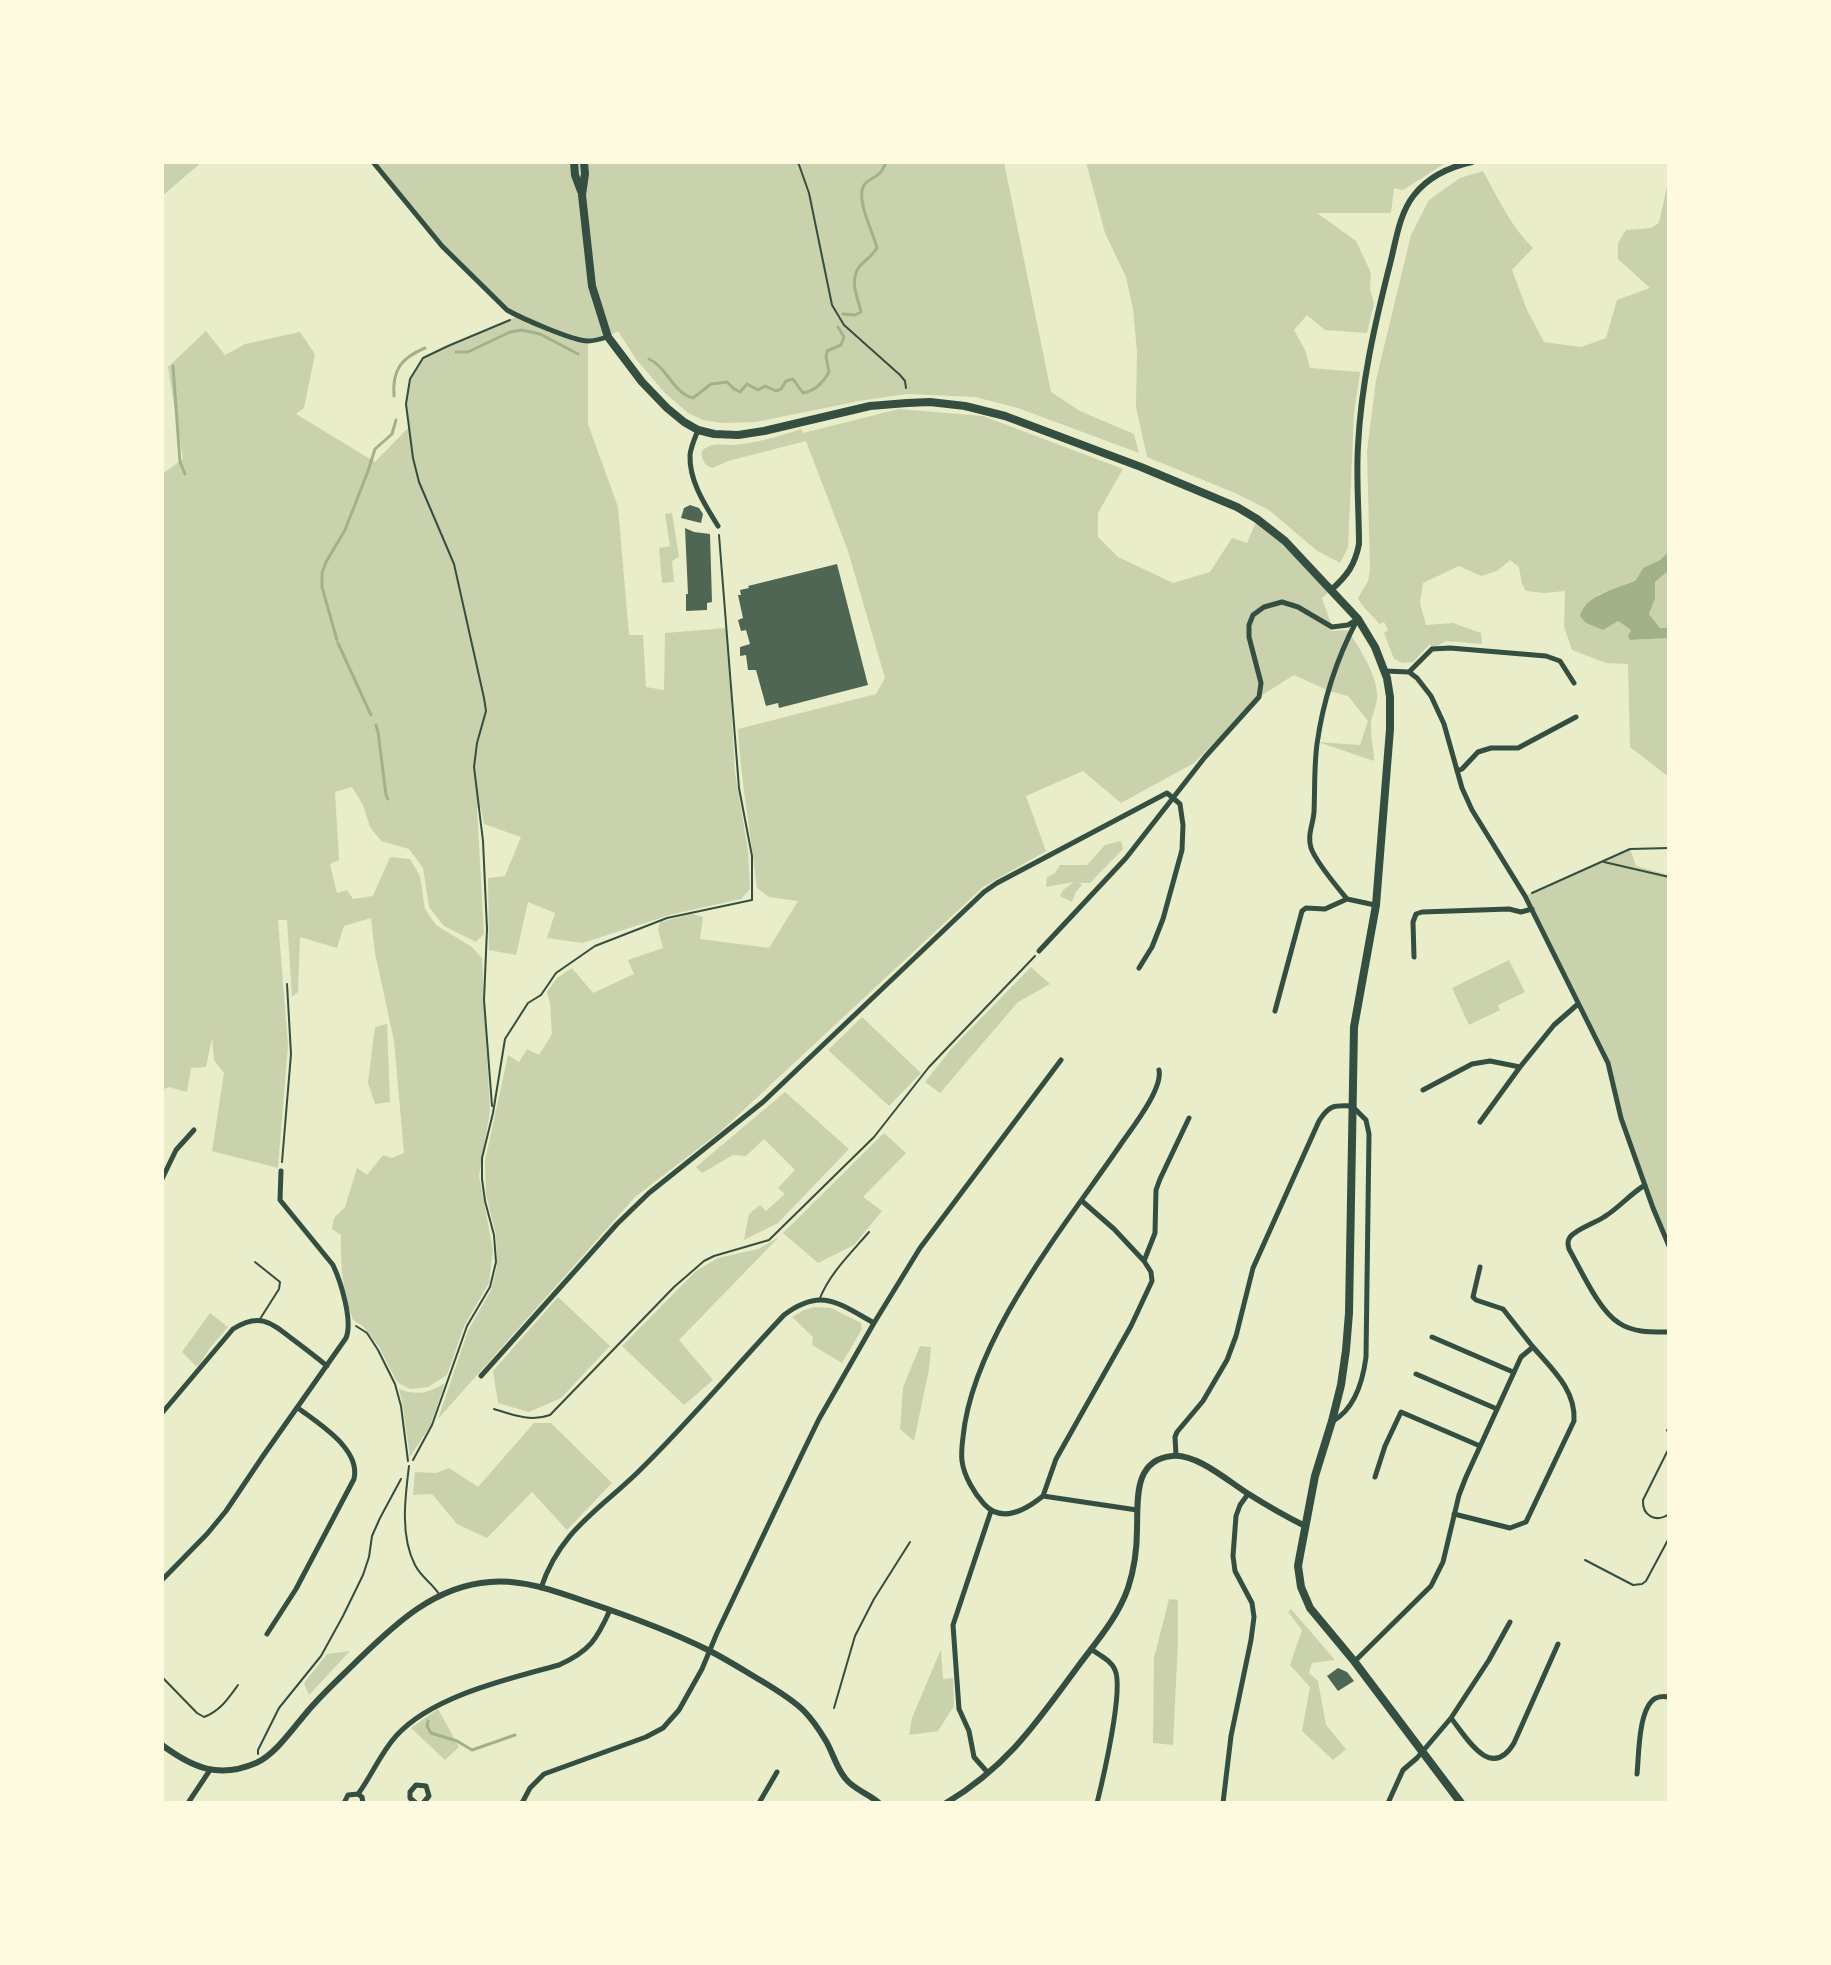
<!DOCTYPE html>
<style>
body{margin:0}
#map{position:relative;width:1831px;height:1965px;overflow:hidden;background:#e9edc9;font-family:Mulish,sans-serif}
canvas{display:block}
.frame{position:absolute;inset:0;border:164px solid #fefae0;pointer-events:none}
</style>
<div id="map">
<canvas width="1831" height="1965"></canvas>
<div class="frame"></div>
</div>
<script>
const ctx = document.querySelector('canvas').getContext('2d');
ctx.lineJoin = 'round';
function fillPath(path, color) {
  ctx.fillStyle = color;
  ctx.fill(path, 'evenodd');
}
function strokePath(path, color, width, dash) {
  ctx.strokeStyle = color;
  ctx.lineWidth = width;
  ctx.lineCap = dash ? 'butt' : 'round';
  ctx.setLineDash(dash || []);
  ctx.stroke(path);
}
fillPath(new Path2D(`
 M162 162H202L162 196Z
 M373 162H1004L1051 392 1080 411 1134 434 1139 453 1018 408 975 397 907 394 859 401 756 422 723 423 703 420 688 413 664 392 636 359 618 331 608 337 588 342V424L618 507 629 635H643L646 687 664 690 665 633 727 628 735 773 748 850 750 889 741 899 673 914 582 943 547 938 555 913 528 902 516 955 489 950 488 878 505 876 521 837 484 824 481 808H477L484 934 476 942 444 926 429 907 423 868 409 849 381 841 370 827 363 805 352 787 335 792 339 860 330 864 337 893 347 890 353 899 373 896 390 857 410 859 420 876 425 909 436 925 472 947 482 958 490 1111 479 1176 493 1250 489 1283 464 1326 447 1375 428 1387 410 1389 397 1382 379 1347 363 1326 353 1320C343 1292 340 1265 341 1235L332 1229 334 1218 345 1207 357 1168 367 1175 383 1155 392 1158 404 1153 394 1041 375 953 371 918 344 926 337 948 300 937 298 992 292 997 287 920H278L288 1045 278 1168 212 1151 224 1073 214 1060 212 1038 206 1067 191 1068 187 1092 169 1087 162 1090V474L183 459 168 367 206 331 225 355 245 344 300 332 315 354 304 408 296 414 375 462 409 427 406 404 410 379 423 358 448 346 518 316 465 270Z
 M1086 162H1447L1403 190 1394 188 1391 213H1317L1356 241 1371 273 1370 290 1374 303 1367 333 1325 330 1307 315 1294 330 1305 350 1310 368 1360 372 1354 414 1348 548 1340 563 1316 550 1269 510 1235 493 1147 457 1136 407 1137 352 1133 309 1126 277 1105 233Z
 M1483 171C1498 198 1511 227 1533 248L1512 270 1527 310 1544 342 1581 347 1606 338 1617 300 1650 288 1618 259V243L1626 230 1651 228 1659 223 1669 177V551L1660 560 1643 568 1636 580 1597 595 1618 621 1631 630 1630 640 1669 638V777L1630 747 1628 664 1606 663 1572 650 1564 627 1565 591 1544 593 1526 591 1522 584 1519 567 1510 560 1497 571 1481 576 1459 566 1423 583 1420 603 1426 625 1453 623 1481 633 1482 644 1446 641 1432 649 1430 644 1413 662 1402 663 1394 659 1384 633 1388 630 1384 622 1379 624C1372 614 1363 609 1358 598L1368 581 1370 570 1367 451 1376 380 1411 235 1429 200 1460 178Z
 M899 409 983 416 1123 469 1098 513V537L1118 557 1173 583 1210 572 1232 538 1247 543 1257 519 1331 590 1322 598 1332 627 1330 631 1348 630C1359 648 1379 677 1377 699 1376 709 1370 718 1371 729 1371 740 1374 750 1374 761L1318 742 1360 745 1368 721 1348 696 1329 691 1294 675 1259 697 1194 763 1121 803 1083 771 1026 796 1046 851 983 887 721 1131 635 1197 438 1419 468 1331 491 1290 497 1266 496 1235 486 1195 485 1161 508 1055 519 1062 527 1049 539 1055 552 1034 550 1003 547 992 557 978 572 968 593 993 634 974 628 960 663 948 658 929 660 922 692 914 703 917 700 939 769 948 798 901 769 897 757 888C751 835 741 782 738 729L876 694 885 678 848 551 806 441 728 461 713 468C704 466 701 459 702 451 711 442 720 445 732 445 755 444 779 436 801 429L803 433Z
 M672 513 679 557 672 561 674 582 662 583 659 548 670 546 665 514Z
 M1669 570V628H1660L1649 614 1655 599V581Z
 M1121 841 1123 849 1090 883H1079L1082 885 1076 892 1072 902 1060 896 1063 890 1074 882 1046 887 1047 877 1055 873 1060 865H1087L1105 845Z
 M1630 849 1636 866 1669 875V1246L1621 1118 1608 1063 1525 896Z
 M1509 960 1525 992 1498 1005 1500 1010 1469 1025 1452 988Z
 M1031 967 1050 984 1018 1002 940 1093 925 1082 952 1048Z
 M862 1017 921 1073 889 1106 828 1050Z
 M387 1024 390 1102 375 1104 368 1083 375 1027Z
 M785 1092 849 1149 778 1223 744 1240 749 1214 760 1205 766 1211 785 1194 778 1188 795 1170 764 1139 746 1156 733 1155 702 1173 696 1167Z
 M884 1133 906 1153 863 1197 882 1211 854 1245 818 1263 783 1233Z
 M779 1237 679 1340 713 1380 684 1405 622 1346 696 1271 718 1258 758 1249Z
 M558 1297 610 1346 561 1398 529 1412 498 1403 493 1371Z
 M814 1307 831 1308 861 1323 862 1329 842 1363 812 1345 813 1337 792 1317 802 1311Z
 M210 1313 228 1327 210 1348 199 1365 196 1366 182 1352Z
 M920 1346 931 1347 929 1369 914 1441 900 1429 903 1387Z
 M445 1383 430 1426 410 1457 403 1407 399 1389C418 1396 428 1393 445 1383Z
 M534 1423H551L612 1483 567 1530 532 1492 487 1538 457 1524 432 1494 413 1495 415 1472 436 1473 449 1468 478 1487Z
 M1169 1599 1178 1600V1641L1173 1745 1153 1743 1154 1658Z
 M1291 1609 1335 1660 1312 1663 1309 1673 1318 1681 1326 1725 1346 1749 1333 1760 1302 1731 1310 1687 1290 1665 1302 1630 1288 1612Z
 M941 1649 943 1679 953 1678 954 1706 938 1731 909 1735 912 1718Z
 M350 1651 309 1695 304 1683 327 1654Z
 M438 1709 459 1747 445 1760 411 1728Z`), '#cad2ad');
fillPath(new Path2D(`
 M1669 551V570L1655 582V599L1649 614 1660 628H1669V638L1630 640 1628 636 1631 630 1618 621 1603 630 1586 623 1580 616C1586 594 1617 589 1636 580L1643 568 1660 560Z`), '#a3b18a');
strokePath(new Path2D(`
 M843 314 855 315 861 312C858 298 849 281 859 267 864 261 872 256 877 248 874 234 855 199 864 185 867 180 875 178 880 173 881 172 886 164 886 162
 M456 352H468L510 332 522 330 540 334 578 354
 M649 359C667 367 673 393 693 398L711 384 727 382 734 389 740 392 747 384 758 390 765 386 776 391 781 389 786 381 793 379 803 393C815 391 824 381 829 372L826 357 827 351 841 345 844 337 838 327
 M173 366 180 462 185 474
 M394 396C392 370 401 358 425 348
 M337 640 322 587V573L326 562 345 530 368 471 375 449 392 434 396 420
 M338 643 371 715
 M376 725 378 732 386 795 388 799
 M428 1721 427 1726 431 1733 457 1741 472 1750 515 1735`), '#a3b18a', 3);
fillPath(new Path2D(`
 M690 505 699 508 703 514 701 523 681 518 684 508Z
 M685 528 694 532 710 534 712 602 707 603V610L686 611V594H688Z
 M837 564 868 685 779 708 778 703 766 706 756 670H748L746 655 740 656V647L750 644 746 630 741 631 738 620 743 618 738 595H741L740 590 749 588 748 586Z
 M1338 1668 1347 1672 1354 1681 1338 1691 1327 1676Z`), '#4f6655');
strokePath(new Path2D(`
 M798 162 809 193 832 305 844 325 900 375 905 381 906 388
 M1604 862 1669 877
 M1532 893 1630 849 1669 848
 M492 1106 484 1000 487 929 483 841 474 767 477 743 486 711 484 698 454 564 419 482 413 458 406 404 410 379 423 358 448 346 510 320
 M282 1162 291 1054 287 984
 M356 1326 367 1333 378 1350 395 1384 401 1406 408 1461
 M494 1409C513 1415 531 1422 550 1415L674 1287 704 1261 714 1256 769 1240 874 1137 929 1067 1035 956
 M413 1460 432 1425 467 1326 490 1287 496 1262 494 1235 485 1201 482 1179V1158L493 1113 505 1039 528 1003 541 995 556 973 595 946 667 918 752 900V856L739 788 719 535
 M834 1708 855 1636 874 1599 910 1542
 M258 1754V1750L279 1708 321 1656 343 1616 363 1575 369 1557 372 1536 380 1518 401 1479`), '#344e41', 2);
strokePath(new Path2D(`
 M255 1262 280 1282 279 1289 260 1319
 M820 1298C830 1273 851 1253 869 1232
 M1667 1430 1669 1434
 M1669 1448 1643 1500C1642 1516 1656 1523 1669 1514
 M409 1466C405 1498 400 1536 415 1565 421 1577 432 1583 439 1594
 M1585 1560 1633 1585 1642 1584 1646 1581 1669 1538
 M162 1677 197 1713 204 1717C220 1711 228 1699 238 1685`), '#344e41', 2);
strokePath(new Path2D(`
 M373 162 442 246 507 310C521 318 573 341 588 341 594 341 601 339 607 337
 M698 430C695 438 691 446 690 455 689 481 705 505 718 526
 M1385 671 1409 672 1417 678 1431 696 1444 724 1462 788 1472 810 1525 896 1608 1063 1621 1118 1653 1208 1669 1246
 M1409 672 1432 649 1450 648 1546 656 1560 661 1574 683
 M1457 771 1462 769 1478 752 1491 748H1518L1576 717
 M1347 899C1337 887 1316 862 1311 848 1307 835 1313 825 1314 812 1315 789 1314 766 1317 744 1323 701 1337 658 1357 620
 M1039 951 1126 858 1205 757 1259 697 1261 683 1249 637V625L1253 615 1264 607 1282 602 1298 607 1332 627 1348 625 1358 619
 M1414 957 1413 922 1416 914 1422 912 1509 909 1521 912 1532 909
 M1275 1011 1302 911 1306 908 1325 909 1347 899 1375 905
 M1423 1090 1472 1064 1490 1061 1520 1067 1554 1025 1578 1004
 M1480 1122 1520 1067
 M162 1179 176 1150 194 1130
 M1645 1185C1630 1194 1619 1208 1604 1217 1595 1223 1576 1229 1570 1237 1567 1242 1568 1244 1569 1249 1581 1270 1599 1311 1619 1323 1634 1333 1652 1332 1669 1332
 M1144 1261 1155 1233 1156 1190 1160 1179 1189 1118
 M1480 1267 1473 1297 1476 1300 1503 1309 1533 1347
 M1432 1337 1513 1372
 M1416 1374 1497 1409
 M481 1376 617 1224 649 1193 763 1102 984 892 997 883 1167 793 1180 804 1183 825 1182 850 1163 919 1152 947 1139 968
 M162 1413 233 1329C258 1313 269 1321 291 1338 303 1347 315 1356 327 1366
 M1176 1455 1175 1437 1177 1432 1203 1401 1227 1360 1236 1336 1253 1268 1319 1121C1329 1105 1334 1105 1352 1106L1366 1120 1369 1134 1366 1357C1363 1380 1356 1408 1333 1421
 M1375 1477 1385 1446 1401 1412 1480 1446
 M1043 1496 1056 1459 1131 1326 1152 1281 1151 1272 1144 1261 1114 1229 1082 1201
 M1137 1510 1043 1496C1027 1509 1002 1524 984 1504 974 1493 964 1476 962 1461 961 1453 962 1445 963 1437 973 1337 1065 1226 1121 1144 1132 1128 1163 1089 1159 1070
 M162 1580 207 1534 226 1511 263 1456 346 1338C353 1321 341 1282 333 1265L280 1200 281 1171
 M541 1588C560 1531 598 1511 638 1472 689 1422 735 1367 784 1315 821 1287 838 1303 874 1323
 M267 1634 296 1589 354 1479C361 1449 319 1424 298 1408
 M1091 1649C1099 1655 1111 1660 1115 1670 1124 1689 1103 1779 1097 1803
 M1355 1661 1431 1586 1443 1562 1459 1495 1466 1477 1521 1357 1533 1347C1552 1369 1576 1390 1574 1421L1526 1522 1510 1528 1454 1514
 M1451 1718C1466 1737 1491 1782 1514 1743L1558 1644
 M988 1773 974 1757 969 1731 959 1709 953 1625 991 1511
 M1637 1774C1639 1756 1638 1707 1656 1698 1661 1696 1664 1696 1669 1697
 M358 1794 362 1797 363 1803
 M188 1803 210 1770
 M344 1803 348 1795 358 1794C372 1775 380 1754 396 1736 432 1696 508 1679 559 1665 590 1651 597 1639 610 1610
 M416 1803 410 1798V1792L416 1785 426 1786 429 1796 423 1803
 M522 1803 530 1788 544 1774 646 1737 663 1728 679 1710 702 1669 717 1633 801 1456 819 1419 874 1323 920 1248 1061 1060
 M759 1803 777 1772
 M1223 1803 1231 1736 1251 1640 1254 1617 1252 1603 1235 1571 1233 1556 1236 1516 1240 1505 1248 1494
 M1388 1803 1403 1770 1417 1758 1451 1718 1489 1660 1510 1622`), '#344e41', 5);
strokePath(new Path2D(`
 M1331 590C1347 576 1355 565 1359 544 1359 512 1356 478 1358 446 1361 384 1375 323 1390 264 1396 241 1399 214 1414 195 1429 176 1449 167 1472 162
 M162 1745C193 1768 219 1779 256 1763 275 1755 294 1727 307 1712 323 1693 341 1677 358 1660 396 1623 435 1586 490 1582 522 1579 555 1591 584 1601 626 1615 668 1630 708 1650 726 1659 743 1670 760 1680 775 1689 792 1699 804 1711 812 1719 820 1731 826 1741 833 1753 836 1767 845 1778 854 1790 868 1793 879 1803
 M946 1803C1008 1766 1037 1722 1079 1665 1097 1641 1118 1617 1128 1588 1134 1570 1137 1549 1137 1529 1138 1500 1133 1460 1172 1456 1196 1453 1228 1481 1247 1493 1266 1505 1285 1516 1305 1526`), '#344e41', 6);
strokePath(new Path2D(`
 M574 162 575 175 581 191
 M584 162 585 174 582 195 592 286 608 337 642 382 667 408 684 422 698 430 714 434 738 435 764 431 870 406 907 403 930 402 965 406 1005 416 1141 467 1237 507 1257 519 1285 541 1358 619 1375 647 1387 678 1390 697V729L1376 905 1354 1027 1349 1313 1346 1350 1341 1385 1332 1421 1315 1476 1300 1555 1298 1566 1301 1587 1310 1608 1354 1661 1461 1803`), '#344e41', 8);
</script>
